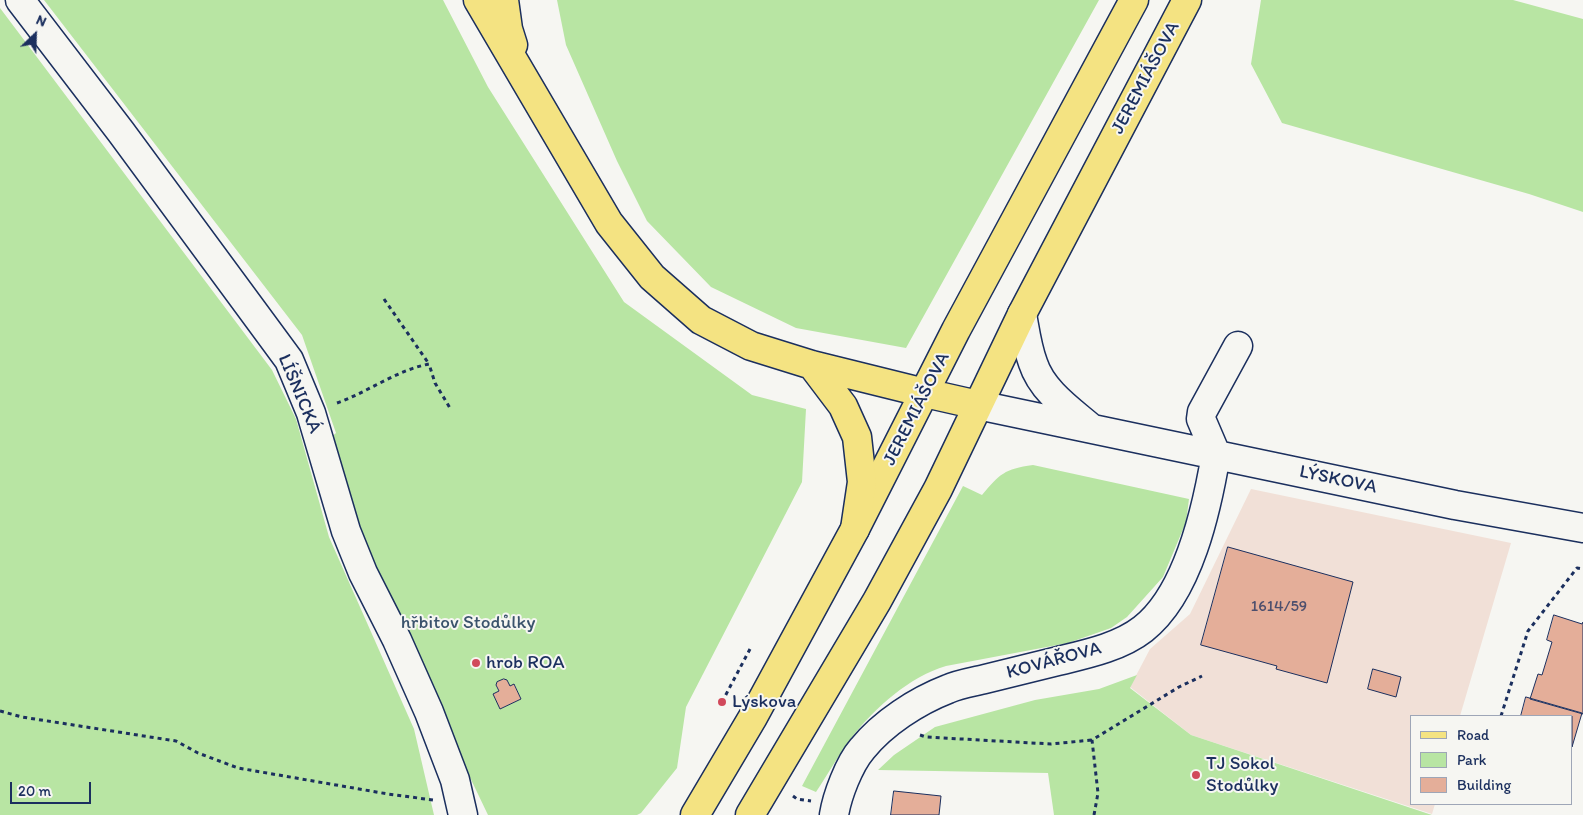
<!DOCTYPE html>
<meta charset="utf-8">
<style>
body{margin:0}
#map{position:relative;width:1583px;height:815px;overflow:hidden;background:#f6f6f2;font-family:Itim,sans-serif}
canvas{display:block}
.legend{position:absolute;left:1410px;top:715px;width:162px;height:90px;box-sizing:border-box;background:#f6f6f2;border:1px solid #9ea6b7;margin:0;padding:6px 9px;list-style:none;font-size:15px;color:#1b2f5e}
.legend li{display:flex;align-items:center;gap:10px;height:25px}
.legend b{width:25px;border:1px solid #9ea6b7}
.north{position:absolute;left:10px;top:10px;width:50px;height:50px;-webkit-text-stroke:4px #f6f6f2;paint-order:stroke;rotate:24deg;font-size:14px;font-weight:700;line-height:20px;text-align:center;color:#1b2f5e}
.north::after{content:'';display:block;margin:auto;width:18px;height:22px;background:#1b2f5e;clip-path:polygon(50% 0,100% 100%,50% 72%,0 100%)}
.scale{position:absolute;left:10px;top:782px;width:81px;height:22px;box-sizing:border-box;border:2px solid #1b2f5e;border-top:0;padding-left:6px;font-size:15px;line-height:18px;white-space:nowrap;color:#1b2f5e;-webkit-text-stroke:4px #f6f6f2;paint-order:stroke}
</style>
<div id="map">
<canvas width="1583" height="815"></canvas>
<ul class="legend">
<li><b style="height:6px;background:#f4e382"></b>Road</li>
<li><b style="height:14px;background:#b8e5a3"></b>Park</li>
<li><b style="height:14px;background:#e4ae99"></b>Building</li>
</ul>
<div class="north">N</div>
<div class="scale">20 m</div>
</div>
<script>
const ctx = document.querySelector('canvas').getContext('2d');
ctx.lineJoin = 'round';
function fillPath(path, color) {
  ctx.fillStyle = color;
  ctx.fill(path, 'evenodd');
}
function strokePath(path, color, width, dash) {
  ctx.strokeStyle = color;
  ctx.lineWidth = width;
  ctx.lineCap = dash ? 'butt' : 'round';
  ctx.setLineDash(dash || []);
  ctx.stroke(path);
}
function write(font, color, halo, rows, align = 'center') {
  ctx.font = font + ' Itim,sans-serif';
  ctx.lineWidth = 4;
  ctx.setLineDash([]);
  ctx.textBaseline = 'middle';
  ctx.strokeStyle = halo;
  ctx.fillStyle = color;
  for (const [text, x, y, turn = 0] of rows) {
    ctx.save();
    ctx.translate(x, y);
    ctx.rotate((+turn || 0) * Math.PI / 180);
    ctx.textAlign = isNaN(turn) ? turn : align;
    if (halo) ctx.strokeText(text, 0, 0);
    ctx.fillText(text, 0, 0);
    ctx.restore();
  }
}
fillPath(new Path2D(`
 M1251 489 1511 543 1460 716H1412V804H1435L1432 814 1435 815 1191 735 1130 687 1150 649 1190 614Z`), '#f1e0d7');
fillPath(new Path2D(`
 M44 0H443L488 87 624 302 752 395 806 409 802 482 686 707 677 768 641 813 637 815H488L363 554 328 440 336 433 302 335ZM504 679 507 680 510 686 515 685 521 699 500 709 494 694 499 691 496 686 497 683Z
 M557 0H1099L906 348 796 328 711 287 647 221 617 161 566 45Z
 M1261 0H1513L1583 19V212L1529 194 1282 123 1251 64Z
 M0 8 272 370 296 419 329 537 414 729 434 815H0Z
 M1033 465 1189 499 1186 522 1163 577 1127 617 1111 628 1068 643 946 666C909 677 876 707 852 737 839 754 828 774 816 792L802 786 963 486 982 495C1000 474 1004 469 1033 465Z
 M1137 675 1130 688 1191 735 1432 815H1054L1048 773 878 770 894 755 935 727 1035 700 1099 689Z`), '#b8e5a3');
const building = new Path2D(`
 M1228 547 1353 582 1327 683 1276 669 1277 666 1201 645Z
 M1554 615 1582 624 1583 622V714L1530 699 1538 674 1542 675 1552 642 1547 640Z
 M1373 669 1401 677 1396 697 1368 689Z
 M504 679 507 680 510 686 514 684 521 699 500 709 493 694 499 691 496 685 497 682Z
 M1526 697 1582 713 1572 747V716H1521Z
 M894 791 941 796 939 815H891Z`);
fillPath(building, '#e4ae99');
strokePath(building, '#1b2f5e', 1);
const minor = new Path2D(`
 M20 0 121 132 289 360 311 413 346 531 363 573 397 640 429 712 455 780 463 815
 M1022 314C1025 330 1027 347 1033 363 1042 391 1070 410 1091 428
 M978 405 1455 505 1583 528
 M1216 454 1201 419 1202 412 1238 346
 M834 815C837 796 849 764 862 749 883 723 917 701 948 689 959 684 973 682 985 679 1009 673 1034 667 1058 661 1087 654 1120 647 1143 629 1189 593 1207 508 1216 454`);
const major = new Path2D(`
 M925 393 978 405
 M695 815 753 717 855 529 956 330 1134 0
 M750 815 877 601 938 489 1022 314 1187 0`);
const highway = new Path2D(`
 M478 0 609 223 652 277 701 320 751 346 812 365 925 393
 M504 0 508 29 513 45
 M812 365 843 406 857 437 862 482 855 529`);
strokePath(minor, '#1b2f5e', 31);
strokePath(major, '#1b2f5e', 31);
strokePath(highway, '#1b2f5e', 31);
strokePath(new Path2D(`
 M384 299 429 364
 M337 403C368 392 397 370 429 364L435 383 450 408
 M722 702 750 649
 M0 711 22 717 176 741 198 753 238 768 388 794 433 800
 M1501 716 1528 631 1577 568 1583 569
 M920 735 926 737 1051 744 1092 740
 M793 796 797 799 811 801
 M1094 815 1098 793 1092 740 1179 687 1202 676`), '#1b2f5e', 3, [4, 4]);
strokePath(minor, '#f6f6f2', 28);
strokePath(major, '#f4e382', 28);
strokePath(highway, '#f4e382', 28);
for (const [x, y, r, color] of [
 [476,663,5,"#d1495b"],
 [722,702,5,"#d1495b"],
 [1196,775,5,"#d1495b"]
]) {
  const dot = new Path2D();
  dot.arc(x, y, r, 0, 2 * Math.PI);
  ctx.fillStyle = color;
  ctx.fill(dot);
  strokePath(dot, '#f6f6f2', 2);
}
write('16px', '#4d4f6d', null, [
 ["1614/59",1279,607]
]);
write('19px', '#1b2f5e', '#f6f6f2', [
 ["JEREMIÁŠOVA",1146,78,-62],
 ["LÍŠNICKÁ",299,394,67],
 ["JEREMIÁŠOVA",917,409,-63],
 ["LÝSKOVA",1338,480,12],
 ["KOVÁŘOVA",1054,661,-15]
]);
write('19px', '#3a536c', '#f6f6f2', [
 ["hřbitov Stodůlky",468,623]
]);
write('19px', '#1b2f5e', '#f6f6f2', [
 ["hrob ROA",486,663],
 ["Lýskova",732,702],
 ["TJ Sokol",1206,764],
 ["Stodůlky",1206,786]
], 'left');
</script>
